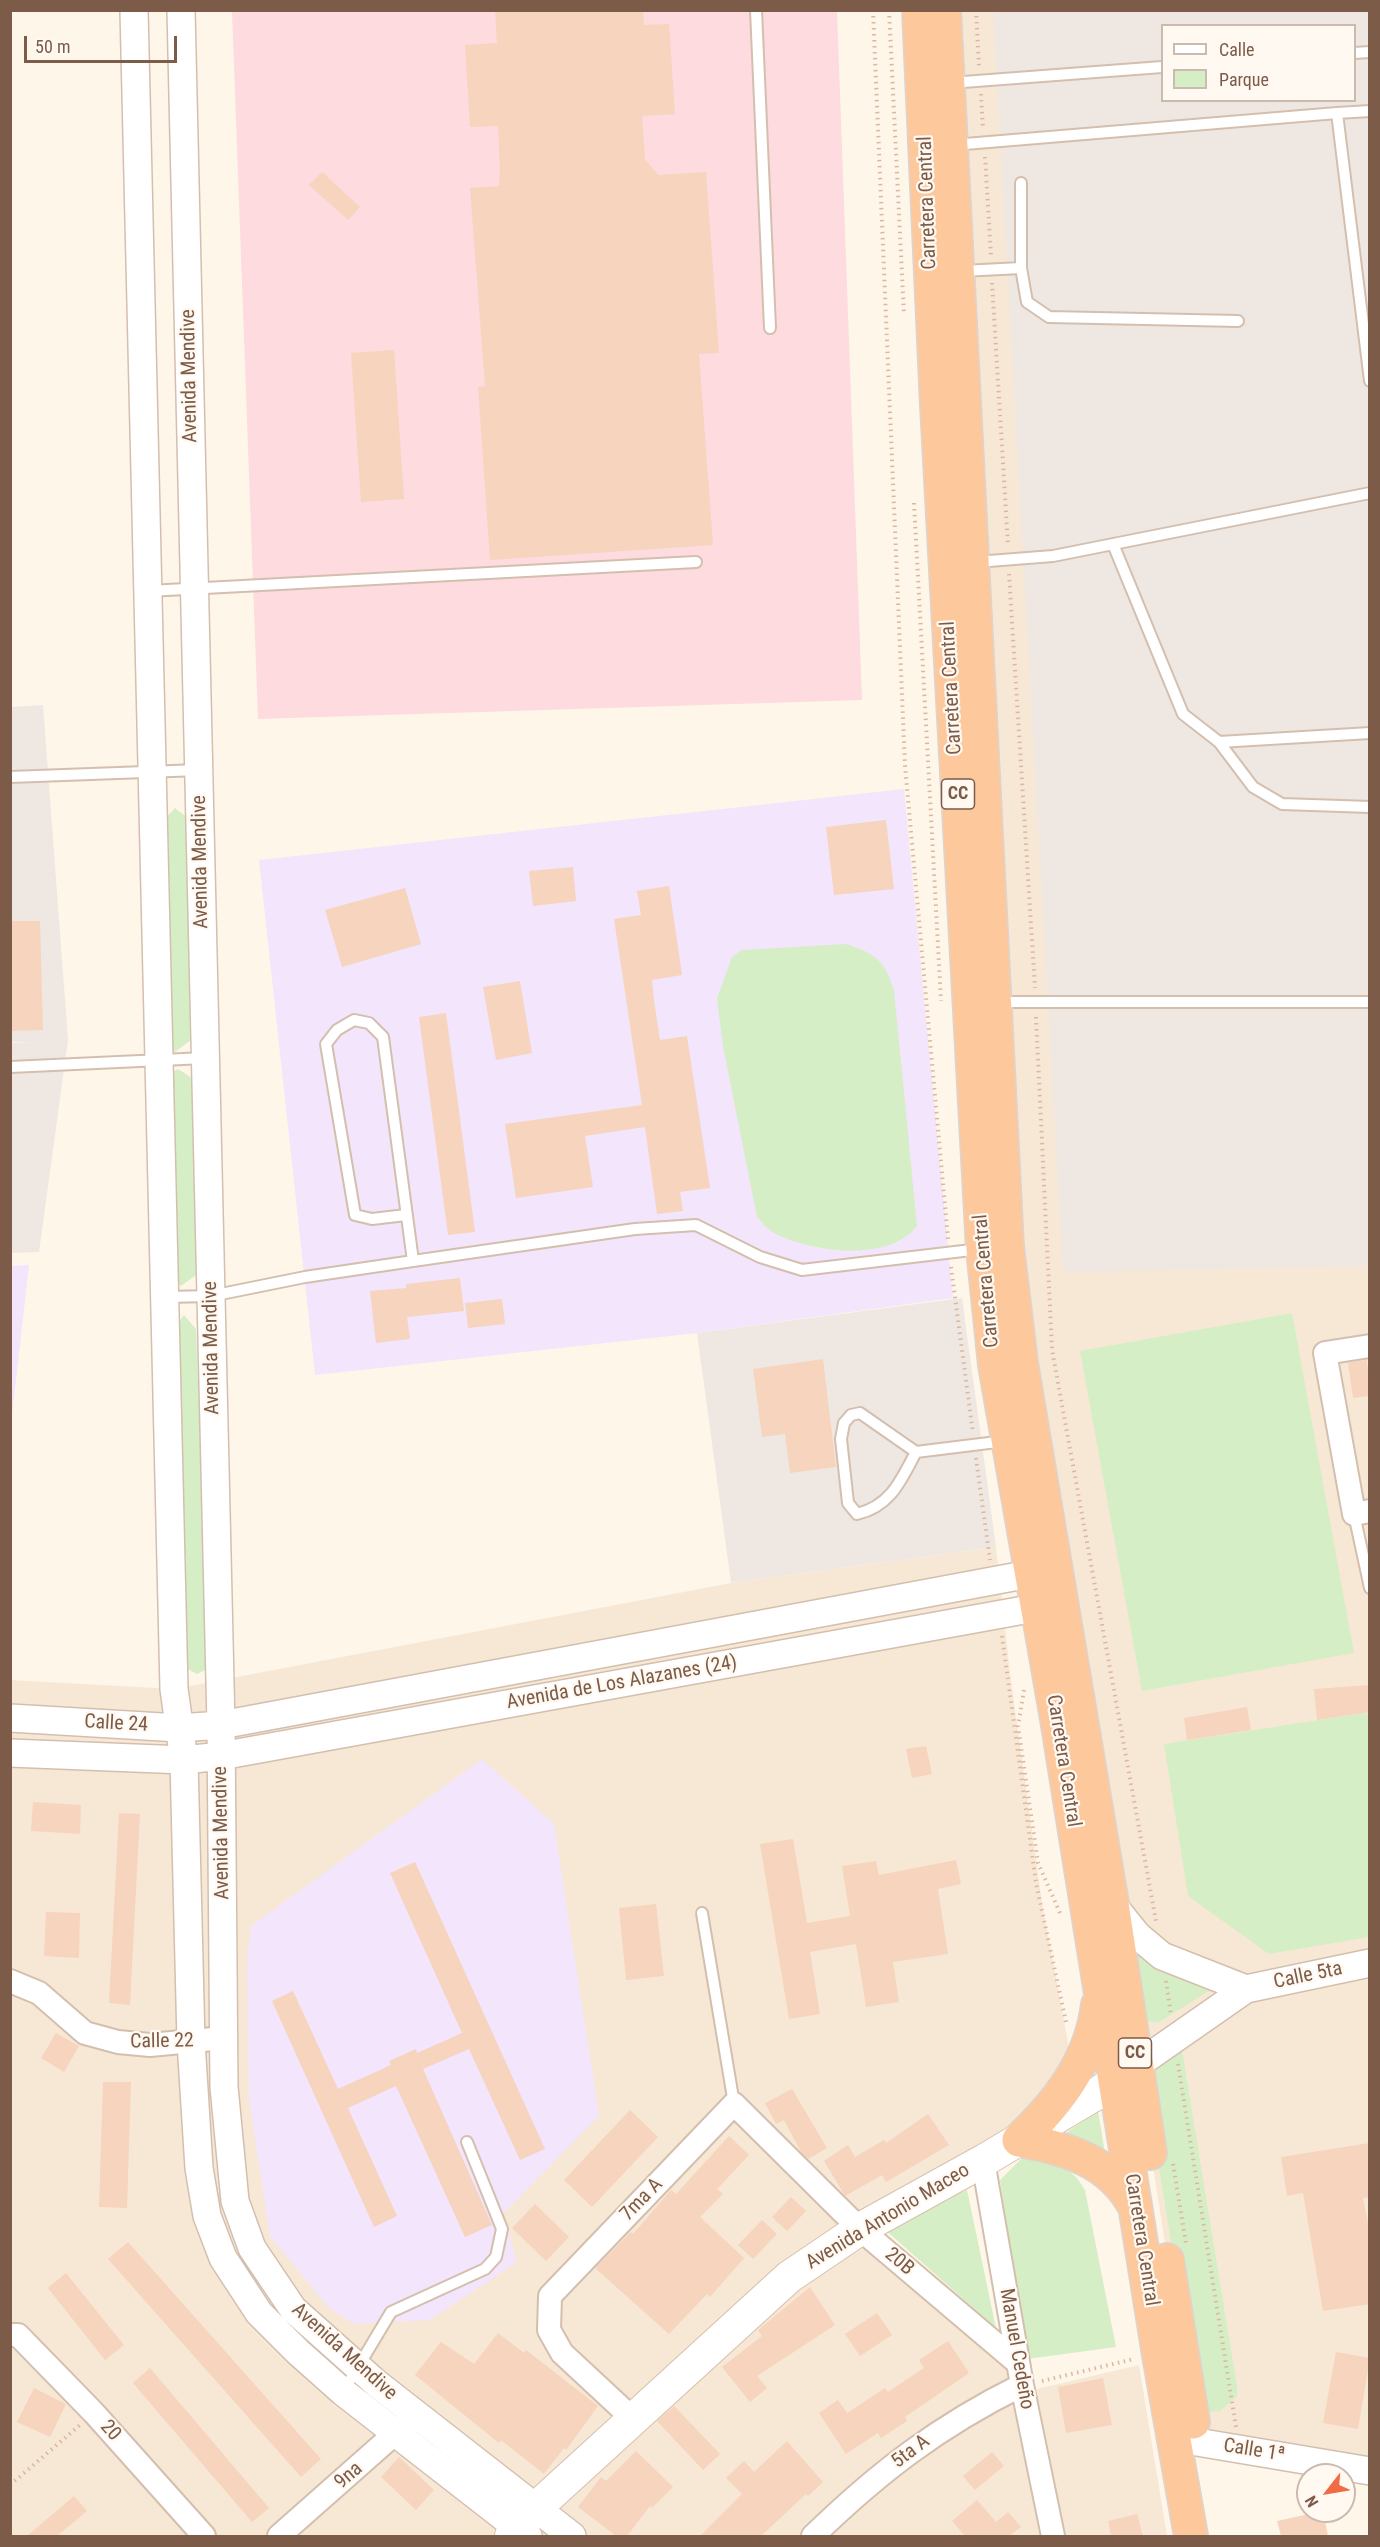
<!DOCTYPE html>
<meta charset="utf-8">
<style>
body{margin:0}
#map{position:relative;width:1380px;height:2547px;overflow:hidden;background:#fef6e9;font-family:"Roboto Condensed",sans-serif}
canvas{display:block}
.frame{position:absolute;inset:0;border:12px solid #7c5b49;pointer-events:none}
.legend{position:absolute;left:1161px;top:24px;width:195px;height:78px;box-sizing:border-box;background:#fff9f1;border:2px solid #cbbaae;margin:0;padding:8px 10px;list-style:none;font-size:18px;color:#7c5b49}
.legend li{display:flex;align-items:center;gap:12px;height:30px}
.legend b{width:30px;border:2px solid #cbbaae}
.north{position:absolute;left:1296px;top:2463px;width:60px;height:60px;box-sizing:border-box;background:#fff9f1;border:2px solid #cbbaae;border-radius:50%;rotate:239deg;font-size:16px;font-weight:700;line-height:24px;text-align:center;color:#7c5b49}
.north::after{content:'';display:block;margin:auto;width:21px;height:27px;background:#f16b45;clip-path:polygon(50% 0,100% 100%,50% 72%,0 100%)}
.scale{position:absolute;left:24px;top:36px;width:153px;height:27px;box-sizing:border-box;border:3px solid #7c5b49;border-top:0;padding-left:8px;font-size:18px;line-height:21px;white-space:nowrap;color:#7c5b49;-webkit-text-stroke:4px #fff9f1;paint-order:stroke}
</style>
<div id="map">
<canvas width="1380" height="2547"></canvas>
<div class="frame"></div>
<ul class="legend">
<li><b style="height:8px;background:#fff"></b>Calle</li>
<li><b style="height:16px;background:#d6eec5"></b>Parque</li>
</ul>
<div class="north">N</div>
<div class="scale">50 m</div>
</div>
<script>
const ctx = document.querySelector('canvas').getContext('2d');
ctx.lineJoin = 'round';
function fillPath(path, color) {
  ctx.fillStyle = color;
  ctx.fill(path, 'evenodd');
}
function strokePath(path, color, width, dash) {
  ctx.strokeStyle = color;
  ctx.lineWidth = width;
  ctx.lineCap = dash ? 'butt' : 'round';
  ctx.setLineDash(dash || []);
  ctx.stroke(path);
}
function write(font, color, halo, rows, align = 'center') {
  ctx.font = font + ' "Roboto Condensed",sans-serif';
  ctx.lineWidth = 4.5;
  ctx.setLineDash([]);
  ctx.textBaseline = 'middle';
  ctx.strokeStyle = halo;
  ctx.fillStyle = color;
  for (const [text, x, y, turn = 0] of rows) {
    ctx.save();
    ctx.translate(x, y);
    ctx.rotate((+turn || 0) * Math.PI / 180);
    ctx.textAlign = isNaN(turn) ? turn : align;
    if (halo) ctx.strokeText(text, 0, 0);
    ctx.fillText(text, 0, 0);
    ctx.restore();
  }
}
fillPath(new Path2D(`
 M944 11H1369V2472L1196 2442 1112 1904 1021 1363ZM1162 26H1354V100H1162Z
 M996 1547 1011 1681 1042 1903 1072 2064 1024 2124 850 2230 1013 2365 1020 2393 1139 2365 1167 2536H11L10 1680 174 1689 731 1583Z`), '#f7e8d6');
fillPath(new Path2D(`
 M993 11H1369V1266L1063 1272ZM1162 26H1354V100H1162Z
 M43 705 68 1040 39 1252 11 1253 10 1043 34 1042H11V707Z
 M962 1298 996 1547 731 1583 697 1333Z`), '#efe8e2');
fillPath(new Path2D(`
 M904 789 953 1298 697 1333 315 1375 259 860Z
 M29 1265 11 1424V1266Z
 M482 1759 554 1824 599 2116 503 2214 517 2262 430 2320 354 2324 328 2307 270 2236 249 2099 247 1962 251 1926Z`), '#f3e5fb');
fillPath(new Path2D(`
 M232 11H837L862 700 258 719Z`), '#fddbdf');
fillPath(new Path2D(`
 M175 808 188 818 191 1040 175 1052 165 1040 161 823Z
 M847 944C877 955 884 960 894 990L917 1226C889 1263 810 1252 774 1233 767 1229 762 1222 757 1217L723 1046 717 999 732 957 742 950Z
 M178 1069 192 1078 196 1275 181 1286 170 1275 163 1076Z
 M1292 1313 1354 1653 1142 1691 1080 1351Z
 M184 1315 196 1329 209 1668 197 1674 186 1668 170 1334Z
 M1364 1713 1369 1714V1937L1269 1954 1188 1896 1164 1744Z
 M1124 1938 1182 1979 1212 1989 1158 2023 1137 2019Z
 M1182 2050 1237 2387V2396L1220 2411 1208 2412 1198 2407 1145 2082 1150 2070Z
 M1098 2111 1106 2159 1061 2136Z
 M1054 2157 1077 2178 1085 2190 1116 2347 1027 2359 1000 2180 1021 2159Z
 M967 2190 996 2328 883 2228Z`), '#d6eec5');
fillPath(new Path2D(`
 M495 10H643L644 25 669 24 675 114 642 116 645 159 658 175 706 172 719 353 699 354 713 545 490 560 478 387 485 386 470 188 499 186 500 168 498 126 470 127 465 45 497 43Z
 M322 172 360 207 348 220 309 185Z
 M394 350 404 499 361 502 351 353Z
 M886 820 894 889 834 895 826 827Z
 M573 867 576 901 533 906 529 871Z
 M669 886 682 975 652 980 654 1001 660 1040 687 1036 710 1188 680 1192 683 1211 657 1214 645 1127 585 1136 593 1187 516 1198 505 1124 642 1105 614 919 641 915 637 891Z
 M405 888 421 944 342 967 325 910Z
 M10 921H40L43 1030 10 1031Z
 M520 981 532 1053 496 1060 483 987Z
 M446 1013 475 1232 448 1235 419 1017Z
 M460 1278 464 1311 407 1317 410 1339 376 1343 370 1291 406 1288V1284Z
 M502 1299 505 1324 468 1328 465 1303Z
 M823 1359 836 1467 790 1473 785 1434 762 1437 753 1369Z
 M1367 1360 1370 1396 1353 1398 1348 1363Z
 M1370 1685V1712L1317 1720 1314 1689Z
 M1247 1707 1251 1730 1187 1740 1184 1718Z
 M926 1746 932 1774 912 1778 906 1749Z
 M33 1802 81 1805 80 1834 31 1831Z
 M119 1813 140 1814 130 2005 109 2003Z
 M793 1839 807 1923 850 1916 842 1866 876 1861 879 1875 956 1860 961 1884 938 1889 948 1954 893 1962 899 2002 866 2007 856 1944 810 1952 820 2014 789 2019 760 1844Z
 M415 1862 545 2149 520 2160 469 2049 423 2069 492 2225 465 2237 396 2086 348 2108 397 2216 374 2227 272 2001 293 1991 338 2089 391 2065 389 2061 416 2049 417 2053 462 2033 390 1873Z
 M656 1904 664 1976 626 1980 619 1908Z
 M46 1912 80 1913 79 1958 44 1956Z
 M56 2033 79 2046 64 2072 41 2058Z
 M103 2082H131L127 2208 99 2207Z
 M792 2089 827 2148 808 2159 801 2152 784 2120 776 2124 765 2103Z
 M630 2110 658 2137 592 2207 564 2180Z
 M928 2114 949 2145 886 2182 882 2175 845 2196 824 2161 848 2145 855 2157 884 2140 886 2143Z
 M729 2136 749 2155 717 2189 723 2194 700 2217 744 2258 710 2297 707 2294 669 2334 595 2268 631 2232 633 2234 671 2190 676 2194Z
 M1370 2143V2197L1363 2198 1370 2234V2304L1323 2311 1303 2193 1287 2196 1281 2157Z
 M791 2197 806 2211 787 2231 772 2217Z
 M535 2204 569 2237 546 2261 512 2228Z
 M762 2220 777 2234 753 2259 738 2245Z
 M128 2242 321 2459 301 2477 108 2259Z
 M66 2273 124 2345 105 2360 48 2288Z
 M810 2287 835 2325 757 2376 767 2388 750 2402 722 2367 762 2336 758 2330Z
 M877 2313 892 2335 860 2356 845 2334Z
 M498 2333 524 2353 526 2350 598 2406 566 2450 564 2448 544 2474 501 2440 499 2443 415 2375 441 2342 474 2364Z
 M948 2341 969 2373 905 2417 907 2421 881 2438 878 2433 846 2454 819 2413 838 2400 847 2413 885 2388 888 2392 924 2368 919 2360Z
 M1336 2352 1370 2358 1358 2429 1323 2423Z
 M150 2368 269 2508 252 2522 133 2383Z
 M1103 2378 1112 2425 1066 2433 1058 2387Z
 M34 2388 66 2404 50 2437 17 2422Z
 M674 2406 720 2454 703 2470 657 2421Z
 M787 2441 823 2482 808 2496 806 2494 761 2536H700L742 2494 726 2478 744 2461 754 2472Z
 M636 2451 673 2487 652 2508 650 2506 627 2536H616L578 2507 601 2477 606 2481Z
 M992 2452 1004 2466 975 2490 963 2476Z
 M399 2457 434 2490 416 2510 381 2477Z
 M74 2496 87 2511 57 2536H27Z
 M977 2500 996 2522 1008 2512 1021 2527 1009 2536H965L952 2521Z
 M1323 2511 1328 2536H1281L1277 2521Z
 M1137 2514 1143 2536H1111L1108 2521Z`), '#f6d4be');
const service = new Path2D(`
 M756 10 770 328
 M1354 53 1370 52
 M950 83 1162 67
 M1337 113 1370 111
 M953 145 1337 113 1370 381
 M1021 183V268
 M962 271 1021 268 1027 302 1049 317 1238 321
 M1113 544 1183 714 1219 742 1370 733
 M976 562 1053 556 1370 493
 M148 591 696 562
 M1219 742 1253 787 1282 804 1370 807
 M10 777 199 770
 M997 1002H1370
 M10 1067 205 1058
 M406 1215 372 1219 355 1215 326 1044 337 1030 354 1020 369 1023 383 1037 413 1261
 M166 1297 211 1296 305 1277 413 1261 635 1229 696 1225 760 1257 802 1270 980 1249
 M916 1452C901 1480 891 1506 857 1514L848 1503 841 1439 844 1423 851 1415 860 1413 916 1452 1005 1441
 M1354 1514 1370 1588
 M702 1913 734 2104
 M343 2392 391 2312 485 2269 496 2257 502 2229 467 2142`);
const minor = new Path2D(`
 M1370 1346 1325 1353 1354 1514 1370 1511
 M10 1981 39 1993 85 2033 118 2042 150 2045 224 2038
 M983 2161 1022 2385 1053 2536
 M10 2335H18L94 2413 204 2536
 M633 2419 562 2353 549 2330 550 2296 734 2104 860 2229 1018 2363
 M279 2536 408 2422
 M813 2536C879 2472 939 2426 1022 2385`);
const tertiary = new Path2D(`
 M134 10 174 1689 184 1760 191 2042 199 2168 207 2216 223 2258 259 2313 298 2352 343 2392 528 2536
 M181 10 221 1725 224 2087 235 2201 252 2248 293 2309 376 2383 572 2536
 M10 1718 179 1728 221 1725 1051 1570
 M10 1753 184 1760 221 1756 1057 1604
 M1112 1904 1137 1935 1162 1956 1246 1989
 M1137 2065 1246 1989 1370 1963
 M1173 2438 1370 2471`);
const secondary = new Path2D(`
 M511 2536 536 2508 789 2277 860 2229 983 2161 1101 2091 1134 2067`);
const trunk = new Path2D(`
 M919 10 937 405 983 1249 995 1365 1057 1719 1159 2355 1191 2536
 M944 10 1007 1247 1021 1363 1112 1904 1150 2153
 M1019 2140C1058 2103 1091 2061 1098 2005
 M1019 2140C1066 2148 1110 2161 1134 2205
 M1167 2260 1193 2422`);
strokePath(service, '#d4bfaf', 14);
strokePath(minor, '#d4bfaf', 26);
strokePath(tertiary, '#d4bfaf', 30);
strokePath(secondary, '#d8c0ac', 34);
strokePath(trunk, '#ddd4d0', 36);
strokePath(new Path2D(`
 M873 10 905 766 948 1239
 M889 10 904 315
 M976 10 979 66
 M981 94 983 129
 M985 157 991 255
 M992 283 1008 545
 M914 503 941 1001
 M1009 574 1035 988
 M1036 1017 1052 1350 1156 1921
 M951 1267 973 1433
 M976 1458 990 1560
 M1002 1636 1036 1883 1066 2022
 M1024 1690 1018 1726 1038 1863 1060 1913
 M1166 1981 1171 2015
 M1178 2064 1236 2427
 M1173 2164 1186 2243
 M1042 2381 1134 2359
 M10 2485 80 2425`), '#dcb7a0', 4, [1.5, 4.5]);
strokePath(service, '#fff', 10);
strokePath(minor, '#fff', 22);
strokePath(tertiary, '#fff', 27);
strokePath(secondary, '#fff', 32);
strokePath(trunk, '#fec89d', 33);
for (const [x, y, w] of [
 [958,794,33],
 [1135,2053,33]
]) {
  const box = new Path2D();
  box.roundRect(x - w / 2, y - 15, w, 30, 4.5);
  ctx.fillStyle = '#fff9f1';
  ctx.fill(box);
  strokePath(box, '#7c5b49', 1.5);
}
write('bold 18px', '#7c5b49', null, [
 ["CC",958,794],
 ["CC",1135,2053]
]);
write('20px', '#7c5b49', '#fff9f1', [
 ["Carretera Central",928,203,-92],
 ["Avenida Mendive",190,376,-91],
 ["Carretera Central",952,688,-93],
 ["Avenida Mendive",201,862,-91],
 ["Carretera Central",987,1281,-95],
 ["Avenida Mendive",212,1348,-91],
 ["Avenida de Los Alazanes (24)",622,1683,-10],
 ["Calle 24",116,1724,3],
 ["Carretera Central",1063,1761,81],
 ["Avenida Mendive",222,1833,-91],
 ["Calle 5ta",1308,1976,-12],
 ["Calle 22",162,2042,-1],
 ["7ma A",642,2200,-46],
 ["Avenida Antonio Maceo",888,2217,-31],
 ["Carretera Central",1141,2240,81],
 ["20B",899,2262,40],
 ["Manuel Cedeño",1016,2349,80],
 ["Avenida Mendive",344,2352,42],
 ["20",110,2431,48],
 ["Calle 1ª",1254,2451,9],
 ["5ta A",911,2452,-37],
 ["9na",349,2476,-41]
]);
</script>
